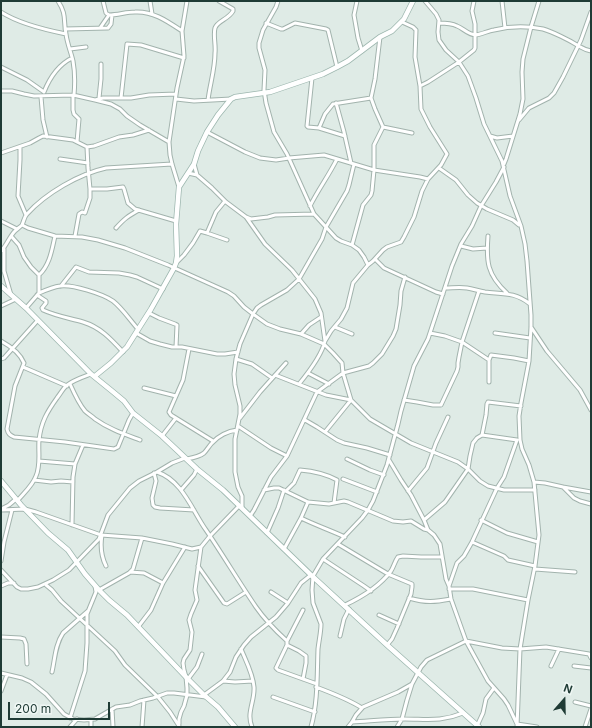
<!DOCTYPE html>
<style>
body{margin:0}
#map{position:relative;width:592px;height:728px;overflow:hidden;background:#dfebe6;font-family:Inter,sans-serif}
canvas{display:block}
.frame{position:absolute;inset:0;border:2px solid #1f3b35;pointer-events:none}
.north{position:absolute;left:544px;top:680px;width:40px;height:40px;-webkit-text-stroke:3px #eff7f4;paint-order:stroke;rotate:20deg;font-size:11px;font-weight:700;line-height:16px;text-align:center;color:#1f3b35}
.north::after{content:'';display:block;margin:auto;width:14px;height:18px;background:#1f3b35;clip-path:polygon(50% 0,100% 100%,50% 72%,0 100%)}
.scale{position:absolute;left:8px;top:702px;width:102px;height:18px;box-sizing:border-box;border:2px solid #1f3b35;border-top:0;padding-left:5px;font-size:12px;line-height:14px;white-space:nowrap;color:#1f3b35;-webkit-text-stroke:3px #eff7f4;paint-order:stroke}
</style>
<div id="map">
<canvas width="592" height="728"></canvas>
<div class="frame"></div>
<div class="north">N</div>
<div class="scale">200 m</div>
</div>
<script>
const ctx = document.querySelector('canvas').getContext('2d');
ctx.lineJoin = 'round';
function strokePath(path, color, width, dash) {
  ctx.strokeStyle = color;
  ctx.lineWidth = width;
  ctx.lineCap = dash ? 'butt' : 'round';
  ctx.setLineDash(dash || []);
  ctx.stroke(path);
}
const street = new Path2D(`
 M58 1C67 15 63 19 66 34 67 43 71 52 73 61 75 72 75 84 74 95
 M103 1 106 13 109 15C118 15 126 12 135 12 153 11 167 21 182 31
 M150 1 152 14
 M278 1 276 7 263 30 259 43V48L265 70 264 90 266 103 274 132 287 154 314 214 336 238 341 241 352 245 359 250 364 257 368 265
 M357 1 354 15 358 38 362 51
 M425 1 436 14 439 20 438 32 439 40 446 50 459 62 468 76 476 98 484 124 502 161 510 196 521 226 525 244 527 261 531 315V327L529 361 521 403 519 416 520 440 522 449 529 465 534 482 539 535 535 566 528 600 520 649 517 727
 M502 1 505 28
 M1 12C18 23 46 30 66 34
 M266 23 281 29H283L295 23 326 29 328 30 337 67
 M439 23C445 23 451 23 457 26 463 28 468 35 476 35 482 34 488 31 494 30 510 26 528 26 543 29 553 32 569 40 577 45 583 48 584 50 591 51
 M100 28 109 15
 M65 29 108 28 111 24 112 15
 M70 49 86 47
 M1 67 27 80 44 92
 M312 78 307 126 308 127 319 128 345 136
 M420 86 428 82 459 62 474 50 475 48V24L472 11 474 1
 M1 91H12L24 94 34 96 73 95 95 100 111 104 120 109 127 116 140 125 169 142
 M44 92C50 77 58 65 72 58
 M73 95V110L74 114 79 119 77 142
 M41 97 43 120 47 137
 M99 98 101 79V64
 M121 98 127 44 141 45 184 58
 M176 99 194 101 231 99
 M95 100 103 98H131L149 95 176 94
 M208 100C210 84 215 69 215 53 216 45 213 35 215 28 217 21 229 19 233 11V9L219 1
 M336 103 344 132 351 163
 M519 120 529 108 549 98 554 93 563 77 581 40 591 12
 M383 127 412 133
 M319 128 325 114 333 104 371 98
 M207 132 245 152 260 158 276 160 289 158 324 155 374 170 420 177 428 179
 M490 136 497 138 513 136
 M20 147V160L18 196 26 215
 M1 153 30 143 39 138 43 136 73 140 87 147 94 146 119 137 133 135 149 130
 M60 159 88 163
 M194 164 197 175
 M504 164 506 159 520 114 523 99 522 72 523 59 531 27 539 1
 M439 168 456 180 468 195 477 203 487 209 513 220 519 225
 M188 173 197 175 212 188 226 202 246 217 251 219 268 217 275 215 314 214
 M179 187 172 164 170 155 169 142 177 88 184 56 182 31 187 1
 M90 189H107L123 187 124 189 128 203 135 209 176 221
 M310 206C318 190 329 175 337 159
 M246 217 265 244 292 270 315 299 321 313 325 341C322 354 308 373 299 384
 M1 221 17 229
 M22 225 28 228 55 236 82 237 98 240 125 248 168 265 228 292 234 296 244 307 253 314 267 324 280 329 301 334 324 344 333 353 342 363 343 373 351 400 370 419 411 443 458 462 468 469 480 481 488 486 504 490H535
 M116 228C124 219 128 216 139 210
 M207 233 216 212 225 201
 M11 236 19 245 24 257 31 267 39 275V293L26 308
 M75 236 79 214 82 212 85 213 90 198V189L88 168 87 147
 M488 236C486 261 487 275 507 293
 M352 245 363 205 371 195 372 191 374 170V145L383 127 375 109 371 98 375 79 380 37
 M461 246 473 249 487 248
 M4 249V271L11 295
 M1 251C7 245 9 237 15 231 17 229 20 227 22 225 24 221 24 217 27 214 46 193 79 174 106 168L172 164
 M375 259 384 268 436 292 443 294
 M176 263 184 255 193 243 200 231 207 233 227 240
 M39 275C50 265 52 249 55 236
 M61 286 76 267 89 272 119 273 130 275 137 277 163 289
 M445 288C452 288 460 287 467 288 473 289 479 291 485 292 503 294 515 292 530 304
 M39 293C46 290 53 287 60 286 72 284 103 294 113 301 122 308 130 320 138 329
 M37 295 46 301V303L42 308 43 310C56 316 69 318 83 322 100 327 111 339 123 352
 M1 306 16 299
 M149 313 159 318 175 324 177 325 176 347
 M335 327 352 334
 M531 327 547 351 580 390 591 410
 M136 333 150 341 160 344 172 347H182L217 354H225L238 352
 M430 333 445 336 462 342 489 360
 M495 333 530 338
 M301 334 309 325 321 317
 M1 341C10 346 20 353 24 363L15 386 7 429C8 434 10 435 14 437L65 442 114 449 118 447 129 420 133 413
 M325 341 331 331 341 319 347 308 353 283 368 265 373 261 383 250 387 247 401 242 404 237 414 217 422 191 428 179 441 165 447 154 430 127 421 109 420 86 415 57 416 30 413 27 402 22
 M189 349 183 380 169 412 171 415 213 441
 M1 359 4 358 38 320
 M236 359 252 364 272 378
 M23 367 67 386
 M308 373 329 384
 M275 375 326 395 351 400
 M489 382V360L491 355 514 358 529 361
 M70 384C74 393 79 404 85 411 88 414 92 416 95 419 109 429 124 434 140 440
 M144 388 176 396
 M404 400 417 402 433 405H441L457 371 458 367V363L459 357 462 342 479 291
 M240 418 260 392 286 363
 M305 420 317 427 337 440 344 443 367 448 390 455
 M238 426 271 448 287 456
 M325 432 351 400
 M482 435 486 415 487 404 488 402 521 406
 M162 436 176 418
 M186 459C192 458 199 457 204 453 207 450 209 446 212 443 218 436 228 431 237 430
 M347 459 370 470 384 475
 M389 460 401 480 411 495 424 520 428 530 434 535 440 544 446 579 449 586 451 599 466 641 488 681 504 699 508 705 517 724 537 727
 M39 461 75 464
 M157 472C182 480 192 510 206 530 223 555 239 582 256 607 265 620 276 631 287 641
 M154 473 156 481 152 498 153 505 155 507 160 508 194 510
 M343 479 377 492
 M34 480 51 482 61 481 73 482
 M534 482 545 483 563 487 574 498 580 501 591 504
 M563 487 591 492
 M181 490 194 475 197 469
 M264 490 274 488H279L308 502 329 504 344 501 348 502 393 521 403 522 411 521 424 529 428 530
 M286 491 294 483 300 470C312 471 326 474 337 480L334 503
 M408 491 427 468 436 443 448 417
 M18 500C24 493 33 485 36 476 41 465 38 452 39 440 41 422 47 412 57 398 60 394 63 389 66 386 73 380 83 377 91 374
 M242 508V496L238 487 235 472V439L240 414V406L235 385 234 374 236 359 240 344 253 314 257 308 261 305 287 290 299 279 322 239 326 227 347 191 349 185 354 164
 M1 509 9 505 16 499
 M1 510 25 509 36 512 101 535 142 538 172 544 192 549 201 547 210 536 239 506
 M250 516 254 510 271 477 287 456 317 392 343 373 369 366 373 363 382 354 393 336 396 329 400 305 401 291 405 277
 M301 518C315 525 330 530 345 537
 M424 520 445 502 468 469 470 456 473 443 477 438 482 435 517 440
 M481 520 507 533 538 542
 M72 525 73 477 75 464 83 445
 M267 533 278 508 284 490
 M102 535C100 547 101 556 106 566
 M472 542 504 556 508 560 535 566
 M338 544 388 574 412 584V587L411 594 397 628 392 639 387 645
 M284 549 301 518 308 502
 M323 559 364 586 371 591
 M1 561 4 542 12 510
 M198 566 224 603 227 604 246 592
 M535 569 575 572
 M1 570 17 587 21 589H28L38 587 53 580 69 570 99 539 108 515 130 488 139 481 157 472 172 463 185 458
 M130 572 144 573 163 583
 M46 585 52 590 61 601 115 651 125 665 158 697 170 712 179 726
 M1 586 8 583H14
 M449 586 457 563 464 556 472 542 497 488 504 477 517 440
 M449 589H473L528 600
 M99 590 129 573 133 569 142 538
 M271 592 288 603
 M409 598C426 603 435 602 451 599
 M345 605C362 597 379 587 391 571 394 566 395 561 398 557L403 556 421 557H442
 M303 610 287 641V645L276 668 278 670 317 684
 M379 615 399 624
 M138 627 151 610 163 583 185 547
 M340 636 344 619 349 609
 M1 637 20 638 24 639 26 644 27 664
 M287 645 299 651 306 656V663L303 679
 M241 649C246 661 253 674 254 687 255 701 246 713 252 727
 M551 666 559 649
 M574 666 591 668
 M52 672C55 659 55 645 63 633L88 611
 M1 673 22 678 31 682 46 694 64 714 73 719 84 720 95 719 116 707 130 705 140 701 153 698 167 693H174L206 697
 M188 679 197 667 202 654
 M223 681 235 682 253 681
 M316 687C332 693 348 699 362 708
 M1 691 7 675
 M204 695 223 681 230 672 236 657 244 645 251 637 276 617 288 603 301 583 311 575
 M273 697 315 712
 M575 702 591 706
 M112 709 113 727
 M70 718 85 671 87 643V614L96 592 95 586
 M352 722C370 721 388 719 405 719 427 719 441 722 463 713
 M179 724V719L181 712 184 706 187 695V688L186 677 184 670 183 663 184 659 190 650 192 632 189 620 191 614 197 600 195 590 201 547
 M477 726 483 713 486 699 494 688
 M70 727 77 719
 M91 727V720
 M142 727 144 700
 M311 727C318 702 317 675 318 649 319 640 321 632 321 624L313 603 312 590 313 576 323 559 362 518 368 510 373 501 387 465 398 424 401 411 414 366 428 339 452 266 461 244 472 226 481 206 496 182 504 167
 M348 727 352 722 356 715 363 707 398 692 412 684 421 667 427 660 466 641 502 648 520 649 546 647 589 654 591 658
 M397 727 402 719 407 700 412 684
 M585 727 591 709`);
const secondary = new Path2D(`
 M1 286 26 308 91 374 112 391 124 401 133 413 162 436 197 469 223 490 311 575 387 645 479 727
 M95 376 111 363 127 347 151 309 174 268 176 263 177 256 176 224 179 187 194 164 198 151 207 132 218 115 231 99 235 97 270 92 323 74 337 67 348 61 380 37 392 31 404 19 413 1
 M1 481 21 505 48 533 68 550 85 574 99 590 109 600 127 615 186 677 204 695 218 707 235 727`);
strokePath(street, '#a2b3ad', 5);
strokePath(secondary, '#9db7af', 6);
strokePath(street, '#fff', 3);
strokePath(secondary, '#fff', 4.5);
</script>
